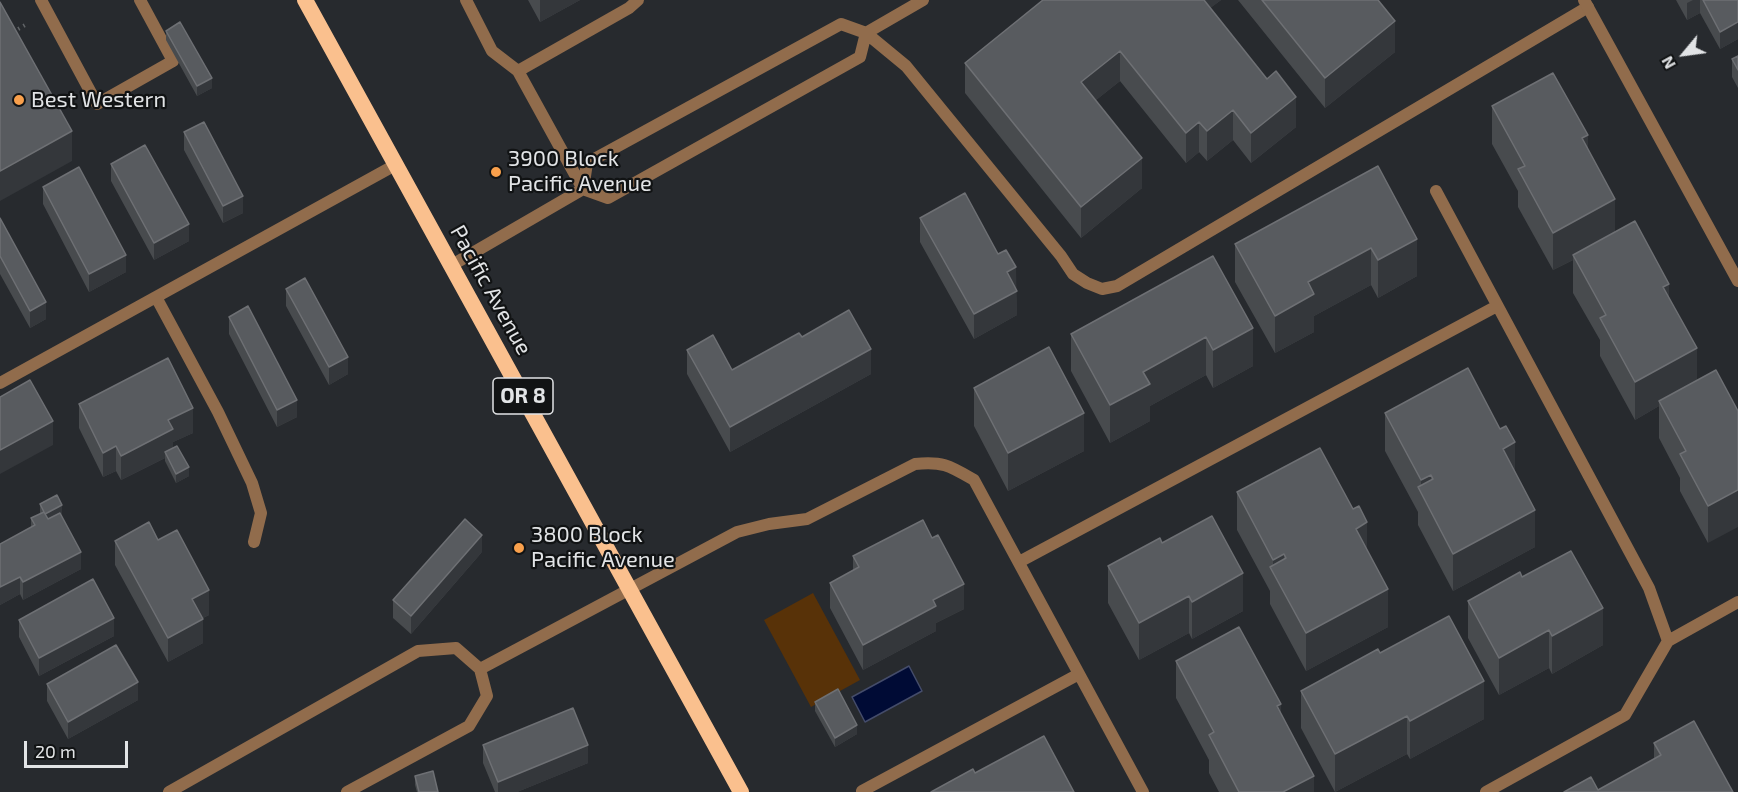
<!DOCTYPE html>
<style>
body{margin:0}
#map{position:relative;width:1738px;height:792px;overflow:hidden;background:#272a2e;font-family:"Exo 2",sans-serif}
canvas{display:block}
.north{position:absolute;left:1654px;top:24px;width:60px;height:60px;-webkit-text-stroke:4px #111314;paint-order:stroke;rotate:241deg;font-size:16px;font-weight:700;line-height:24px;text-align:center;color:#e2e4e6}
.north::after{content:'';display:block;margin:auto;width:21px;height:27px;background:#e2e4e6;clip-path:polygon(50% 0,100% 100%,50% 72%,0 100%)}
.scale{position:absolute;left:24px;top:741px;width:104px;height:27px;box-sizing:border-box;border:3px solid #e2e4e6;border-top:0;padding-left:8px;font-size:18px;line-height:21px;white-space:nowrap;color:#e2e4e6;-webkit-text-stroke:4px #111314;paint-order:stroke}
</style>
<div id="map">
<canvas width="1738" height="792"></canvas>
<div class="north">N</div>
<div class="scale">20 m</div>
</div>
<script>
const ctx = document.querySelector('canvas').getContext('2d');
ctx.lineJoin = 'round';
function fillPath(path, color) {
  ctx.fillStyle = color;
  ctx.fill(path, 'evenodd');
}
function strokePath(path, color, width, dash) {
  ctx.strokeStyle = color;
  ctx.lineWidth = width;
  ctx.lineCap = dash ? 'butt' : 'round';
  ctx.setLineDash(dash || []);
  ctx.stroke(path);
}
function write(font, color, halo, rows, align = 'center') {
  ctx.font = font + ' "Exo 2",sans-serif';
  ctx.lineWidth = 4.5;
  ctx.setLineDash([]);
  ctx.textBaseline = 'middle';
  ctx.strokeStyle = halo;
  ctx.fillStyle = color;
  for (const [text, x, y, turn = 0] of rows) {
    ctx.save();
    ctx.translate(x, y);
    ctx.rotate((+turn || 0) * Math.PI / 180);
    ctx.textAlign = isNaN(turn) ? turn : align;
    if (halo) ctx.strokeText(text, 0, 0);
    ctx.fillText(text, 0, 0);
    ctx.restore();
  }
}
fillPath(new Path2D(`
 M813 593 860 680 811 707 764 620Z`), '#583208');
const water = new Path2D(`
 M909 666 922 691 865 722 852 697Z`);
fillPath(water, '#000b35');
strokePath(water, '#444c6a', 1.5);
strokePath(new Path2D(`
 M13 32 27 24`), '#616467', 4, [1.5, 4.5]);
strokePath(new Path2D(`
 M41 0 97 104 173 61 140 0
 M466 0 492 51 518 71 583 189 608 198 860 57 866 33 923 0
 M518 71 629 8 638 0
 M583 189 587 163 841 24 866 33 906 66 1061 256 1073 274 1087 283 1102 289 1117 286 1588 7
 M1436 191 1649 588 1668 641
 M452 265 583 189
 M156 297 218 412 252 483 261 513 254 542
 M0 383 397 164
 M1019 562 1497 306
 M480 669 737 532 769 524 807 519 915 464C943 461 950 466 974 480L1143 792
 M862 791 1079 674
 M169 792 418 651 456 648 480 669 487 696 469 726 347 792
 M1486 792 1625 715 1668 641 1738 602`), '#916c4c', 12);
strokePath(new Path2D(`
 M1584 0 1738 281`), '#916c4c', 12);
strokePath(new Path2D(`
 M305 0 741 792`), '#fac08e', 16);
fillPath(new Path2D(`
 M528 0H580L540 22Z
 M1043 0H1221L1210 8 1296 127 1251 163 1233 140 1207 161 1199 152 1186 163 1120 81 1096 100 1142 188 1081 238 965 93V63Z
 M1238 0H1378L1395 52 1325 108Z
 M1676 0H1738V39L1720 49 1700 13 1687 20Z
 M166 31 212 88 197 96 166 40Z
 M1738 56V88L1732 77V59Z
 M1492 106 1615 232 1669 297 1697 381 1716 370 1708 543 1680 491V478L1659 438V406L1635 420 1600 356V340L1573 293V260L1553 270 1518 207V191L1492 144Z
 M184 132 243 213 223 223 184 150Z
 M111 164 189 241 154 260 111 181Z
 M1378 166 1417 276 1378 298 1371 285 1314 316V332L1275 353 1235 282V244Z
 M43 187 126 272 89 292 43 204Z
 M0 218 46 319 30 328 0 274Z
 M920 218 1016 289 1017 315 974 339 920 242Z
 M1213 256 1253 366 1213 388 1206 375 1150 406V421L1110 443 1071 371V334Z
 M286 289 348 374 329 385 286 306Z
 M229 317 297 417 277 427 229 334Z
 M802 337 871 374 730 452 687 374V350L732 370Z
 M974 388 1084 451 1008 491 974 426Z
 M79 404 193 433 173 442V448L189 476 176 483 165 461V458L121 480 116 471 103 477 79 428Z
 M1385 413 1515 472 1535 547 1453 591 1418 525V512L1385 451Z
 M1237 492 1353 509 1367 550 1388 627 1306 671 1270 604V591L1237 530Z
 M40 504 62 514H61L81 569 23 600 20 594 0 605V544L31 527V518L40 514Z
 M158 540 209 615 203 618V643L168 662 115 565V541Z
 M1162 543 1243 611 1192 639 1189 633 1139 660 1108 603V566Z
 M482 552 411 634 393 618V600Z
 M853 556 964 609 936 623V631L863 670 830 608V583L853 571Z
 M1522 577 1603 645 1552 674 1549 668 1499 695 1468 638V601Z
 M19 620 114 636 39 676 19 637Z
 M1380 653 1484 719 1410 759 1407 754 1335 792 1301 728V691Z
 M1176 661 1281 714 1314 792H1219L1209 773V760L1176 698Z
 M47 684 138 700 68 739 47 701Z
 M815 702 857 734 835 747 815 711Z
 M1654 743 1733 792 1598 790 1654 759Z
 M483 745 588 763 517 792H495L483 763Z
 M415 776 438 792H417L415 785Z`), '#484b4e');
fillPath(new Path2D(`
 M540 0H580L540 22Z
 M1195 0H1221L1195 20Z
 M1693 0H1700V13L1687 20V3Z
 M1395 21V52L1325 108V78Z
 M1738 22V39L1720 49V32Z
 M1120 51V81L1081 112V82Z
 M212 78V88L197 96V86Z
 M1296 97V127L1251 163V133Z
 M1233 110V140L1207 161V131Z
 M1199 122V152L1186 163V133Z
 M72 131V161L0 201V171Z
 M1588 135V173L1582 138Z
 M1142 158V188L1081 238V207Z
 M243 196V213L223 223V206Z
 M1615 199V237L1573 255V260L1553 270V233Z
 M189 224V241L154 260V243Z
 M1417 239V276L1378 298V260Z
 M1371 248V285L1314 316V332L1275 353V316L1308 282Z
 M126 255V272L89 292V274Z
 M1016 267 1017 315 974 339V314L1007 272Z
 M1669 284V322L1663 287Z
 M46 302V319L30 328V311Z
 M1253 328V366L1213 388V350Z
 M1206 337V375L1150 406V421L1110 443V405L1143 372Z
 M1697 348V385L1659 401V406L1635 420V382Z
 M871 349V374L730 452V427Z
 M348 357V374L329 385V367Z
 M297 400V417L277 427V410Z
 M193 408V433L173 442V454L165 452V458L121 480V456L168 420Z
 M1084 413V451L1008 491V453Z
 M53 421V445L0 474V450Z
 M1515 442V480L1503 449Z
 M116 446V471L103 477V453Z
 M189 467V476L176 483V474Z
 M1431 475V512L1421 493V480Z
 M1738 490V527L1708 543V506Z
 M62 505V514L45 523V514Z
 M1535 510V547L1453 591V554Z
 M1367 522V560L1356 529Z
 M482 535V552L411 634V616Z
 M81 552V569L23 600V582Z
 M1284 554V592L1273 573V560Z
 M1243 573V611L1192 639V602Z
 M20 577V594L0 605V587Z
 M964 584V609L936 623V631L863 670V645L933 600Z
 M1388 589V627L1306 671V633Z
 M209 590V615L192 623V599Z
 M1189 596V633L1139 660V623Z
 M1603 608V645L1552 674V636Z
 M114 618V636L39 676V658Z
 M203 619V643L168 662V638Z
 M1549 630V668L1499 695V658Z
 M1484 681V719L1410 759V721Z
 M138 682V700L68 739V722Z
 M1281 704V742L1277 706Z
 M1407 716V754L1335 792V754Z
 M857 725V734L835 747V738Z
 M588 745V763L517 792H498V782Z
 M1314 776V792H1283Z`), '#34373b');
const building = new Path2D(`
 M1043 0H1204L1267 79 1276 71 1296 97 1251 133 1233 110 1207 131 1199 122 1186 133 1120 51 1081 82 1142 158 1081 207 965 63Z
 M1262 0H1378L1395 21 1325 78Z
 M1703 0H1738V22L1720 32Z
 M0 2 72 131 0 171Z
 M180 22 212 78 197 86 166 31Z
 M1738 56V70L1732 59Z
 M1553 73 1588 135 1582 138 1615 199 1553 233 1518 169 1525 166 1492 106Z
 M204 122 243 196 223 206 184 132Z
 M145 145 189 224 154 243 111 164Z
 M1378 166 1417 239 1378 260 1371 248 1308 282 1314 294 1275 316 1235 244Z
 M79 167 126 255 89 274 43 187Z
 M965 193 998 254 1006 250 1016 267 1007 272 1017 291 974 314 920 218Z
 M0 218 46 302 30 311 0 256Z
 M1635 221 1669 284 1663 287 1697 348 1635 382 1600 318 1606 315 1573 255Z
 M1213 256 1253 328 1213 350 1206 337 1143 372 1150 384 1110 405 1071 334Z
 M305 278 348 357 329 367 286 289Z
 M248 306 297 400 277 410 229 317Z
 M849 310 871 349 730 427 687 350 713 335 732 370 799 333 802 337Z
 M1049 347 1084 413 1008 453 974 388Z
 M168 358 193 408 168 420 173 429 121 456 116 446 103 453 79 404Z
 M1468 368 1500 429 1506 426 1515 442 1503 449 1535 510 1453 554 1418 487 1433 479 1431 475 1421 480 1385 413Z
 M1716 370 1738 411V490L1708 506 1680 454 1686 451 1659 401Z
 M30 380 53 421 0 450V397Z
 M177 446 189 467 176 474 165 452Z
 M1320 448 1353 509 1359 506 1367 522 1356 529 1388 589 1306 633 1270 567 1286 558 1284 554 1273 560 1237 492Z
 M57 495 62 505 45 514 40 504Z
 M44 512 48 519 60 513 81 552 23 582 20 577 0 587V544L35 525 31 518Z
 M1212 516 1243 573 1192 602 1189 596 1139 623 1108 566 1160 538 1162 543Z
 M465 519 482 535 411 616 393 600Z
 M923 520 932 538 938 535 964 584 933 600 936 606 863 645 830 583 859 567 853 556Z
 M149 522 158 540 177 530 209 590 192 599 203 619 168 638 115 541Z
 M1571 551 1603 608 1552 636 1549 630 1499 658 1468 601 1520 572 1522 577Z
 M93 579 114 618 39 658 19 620Z
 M1449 616 1484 681 1410 721 1407 716 1335 754 1301 691 1378 649 1380 653Z
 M1239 627 1281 704 1277 706 1314 776 1283 792H1239L1209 735 1214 732 1176 661Z
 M116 645 138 682 68 722 47 684Z
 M838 689 857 725 835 738 815 702Z
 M573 708 588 745 498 782 483 745Z
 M1694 721 1733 792H1564L1591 777 1598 790 1661 755 1654 743Z
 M1044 736 1074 792H931L973 769 975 773Z
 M433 771 438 792H419L415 776Z`);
fillPath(building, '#585b5f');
strokePath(building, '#6e7074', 1.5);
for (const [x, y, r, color] of [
 [19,100,6,"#f9a04c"],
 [496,172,6,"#f9a04c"],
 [519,548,6,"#f9a04c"]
]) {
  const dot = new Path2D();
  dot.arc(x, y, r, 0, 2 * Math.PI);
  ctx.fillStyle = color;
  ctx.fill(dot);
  strokePath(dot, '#111314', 2);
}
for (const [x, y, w] of [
 [523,396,60]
]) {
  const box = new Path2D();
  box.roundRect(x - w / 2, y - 18, w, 36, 4.5);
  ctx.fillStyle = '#111314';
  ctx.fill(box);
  strokePath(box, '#e2e4e6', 1.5);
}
write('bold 21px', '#e2e4e6', null, [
 ["OR 8",523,396]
]);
write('22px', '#e2e4e6', '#111314', [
 ["Best Western",31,100],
 ["3900 Block",508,159],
 ["Pacific Avenue",508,184],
 ["3800 Block",531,535],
 ["Pacific Avenue",531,560]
], 'left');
write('22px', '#e2e4e6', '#111314', [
 ["Pacific Avenue",491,290,61]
]);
</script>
